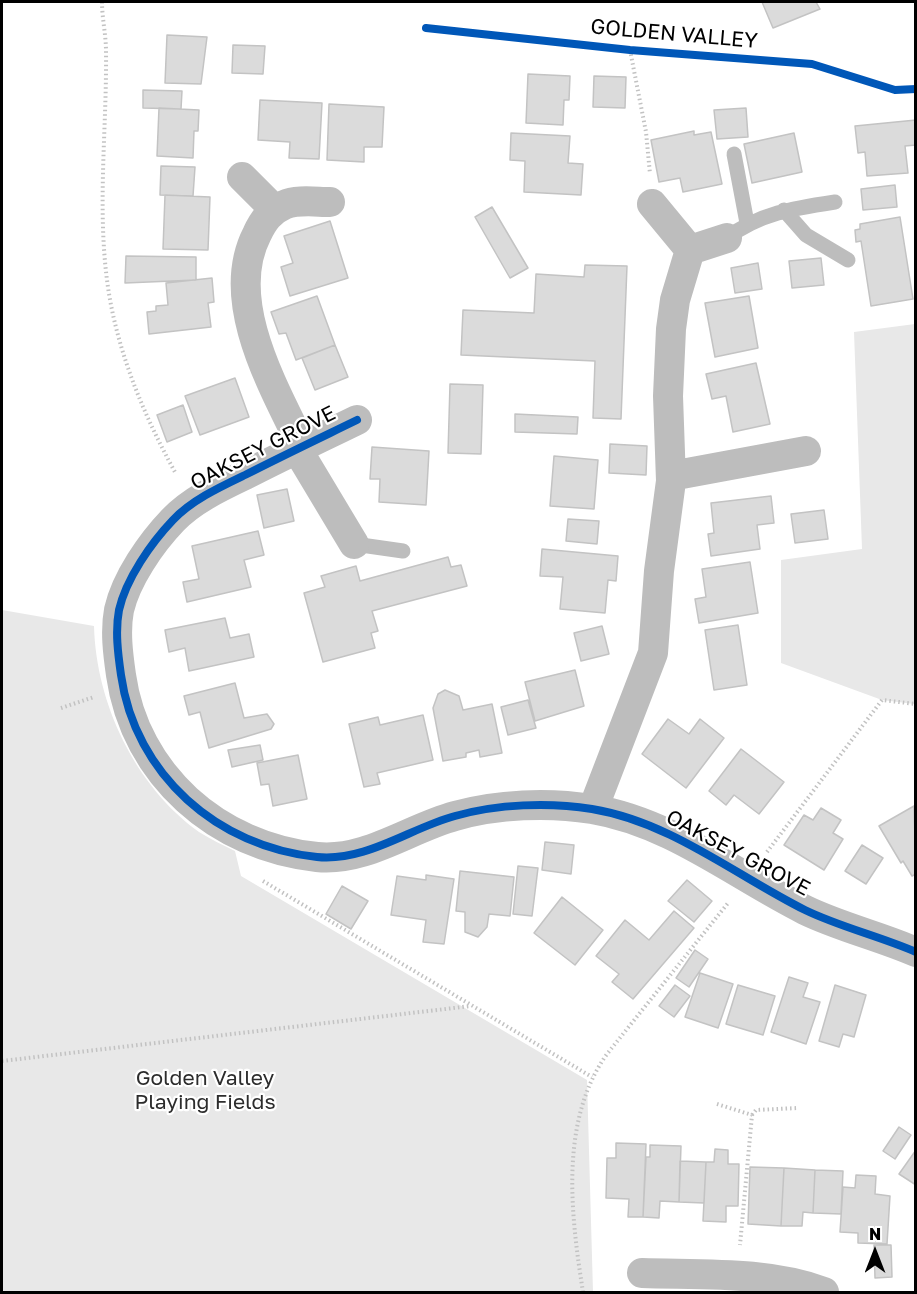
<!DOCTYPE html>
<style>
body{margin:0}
#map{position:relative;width:917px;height:1294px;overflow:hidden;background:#fff;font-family:"Golos Text",sans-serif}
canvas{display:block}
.frame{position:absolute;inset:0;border:3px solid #000;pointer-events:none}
.north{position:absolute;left:845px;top:1222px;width:60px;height:60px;-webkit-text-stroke:4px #fff;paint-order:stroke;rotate:0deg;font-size:16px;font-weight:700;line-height:24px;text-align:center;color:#000}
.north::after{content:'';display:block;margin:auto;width:21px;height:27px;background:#000;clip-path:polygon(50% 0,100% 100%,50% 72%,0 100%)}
</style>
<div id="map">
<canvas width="917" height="1294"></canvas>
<div class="frame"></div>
<div class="north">N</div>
</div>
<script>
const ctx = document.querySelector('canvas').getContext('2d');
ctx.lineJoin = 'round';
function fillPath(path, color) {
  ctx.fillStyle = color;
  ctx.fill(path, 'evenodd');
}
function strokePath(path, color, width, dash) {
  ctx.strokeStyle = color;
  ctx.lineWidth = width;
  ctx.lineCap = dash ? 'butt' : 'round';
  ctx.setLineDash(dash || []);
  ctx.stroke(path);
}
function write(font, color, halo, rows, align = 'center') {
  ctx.font = font + ' "Golos Text",sans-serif';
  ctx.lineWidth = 4.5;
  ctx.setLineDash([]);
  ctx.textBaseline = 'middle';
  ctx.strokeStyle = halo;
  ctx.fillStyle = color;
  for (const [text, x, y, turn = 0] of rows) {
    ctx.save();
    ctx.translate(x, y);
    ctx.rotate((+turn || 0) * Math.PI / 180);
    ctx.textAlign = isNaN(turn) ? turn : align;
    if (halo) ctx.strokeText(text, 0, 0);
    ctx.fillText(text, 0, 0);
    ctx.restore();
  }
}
fillPath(new Path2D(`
 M915 324 916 704H914L882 700 781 663V560L862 549 854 332Z
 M2 610 94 626C96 703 135 786 199 832 210 839 223 845 235 851L241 876 587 1080 593 1292H2Z`), '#e8e8e8');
const building = new Path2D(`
 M762 2H816L820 9 773 28Z
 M167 35 207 37 201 84 165 83Z
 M233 45 265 46 263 74 232 73Z
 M528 74 570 76 569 100H564L563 125 526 123Z
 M594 76 626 77 625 108 593 107Z
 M143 90 182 91 181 109 143 108Z
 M260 100 322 103 319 159 289 158 290 142 258 140Z
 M329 104 384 107 382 147H364V162L327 160Z
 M159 108 199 110 198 131H194L193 158 157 156Z
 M746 108 748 137 717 139 714 110Z
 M916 120V145L905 146 908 173 867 176 865 152 858 153 855 126Z
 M694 131V135L711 132 722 184 683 192 680 178 659 182 651 140Z
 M511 133 570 136 568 163 583 164 581 195 524 192 525 161 510 160Z
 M794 133 802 172 752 183 744 144Z
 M161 166 195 167 193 196 160 195Z
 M895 185 897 207 863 210 861 189Z
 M165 195 210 197 208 250 163 249Z
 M492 207 528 268 510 278 475 217Z
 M900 217 913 299 871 306 861 241 856 242 855 230 860 229V224Z
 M330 221 348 278 290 296 281 267 293 263 284 236Z
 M126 256 196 257V280L125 283Z
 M821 258 824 285 792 288 789 261Z
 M758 263 762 289 735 293 731 268Z
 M585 265 627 266 621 419 593 418 595 361 461 355 463 310 534 313 536 274 584 277Z
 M212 278 214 302 208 303 211 327 149 334 147 312 156 311V306L168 305 166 283Z
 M317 296 335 345 296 360 286 333 279 334 271 312Z
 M749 296 758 348 715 357 705 303Z
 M335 345 348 377 315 390 302 358Z
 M756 363 770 424 733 432 726 396 712 399 706 374Z
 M235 378 249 417 200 435 185 396Z
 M450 384 483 385 481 454 448 453Z
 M183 405 192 432 167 442 157 415Z
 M515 414 578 417 577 434 515 432Z
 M610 444 647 446 646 475 609 473Z
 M372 447 429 451 426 505 379 502 380 479H370Z
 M554 456 598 460 594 509 550 506Z
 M287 489 294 521 264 528 257 495Z
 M771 496 774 523 757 525 760 549 711 556 708 534 714 533 711 503Z
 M824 510 828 539 795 543 791 514Z
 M568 519 599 521 597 544 566 541Z
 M258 531 264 555 244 560 251 587 187 602 183 582 199 579 192 546Z
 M542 549 618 556 616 581 608 580 605 613 560 609 563 577 540 576Z
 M448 557 451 567 461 565 467 586 372 611 378 631 371 633 375 648 323 662 304 593 325 587 321 576 356 566 360 581Z
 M750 562 758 613 699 623 695 599 706 597 702 569Z
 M225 618 230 638 249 634 254 657 189 671 185 648 169 652 165 630Z
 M738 625 747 685 714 690 705 630Z
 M602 626 609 654 581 661 574 633Z
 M575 670 584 706 535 721 525 682Z
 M235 683 244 718 267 714 274 724 271 729 209 748 200 712 189 715 184 696Z
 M445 690 459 696 463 710 492 704 502 753 480 757 479 750 466 753V757L443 761 433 708 438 694Z
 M528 700 536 728 508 735 501 707Z
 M423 715 433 760 377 773 380 784 364 787 349 724 378 717 380 725Z
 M668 719 689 734 700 719 724 738 686 788 642 754Z
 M260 745 263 760 232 767 228 750Z
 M741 749 784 782 759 814 734 795 726 805 709 791Z
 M298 755 307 799 273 806 269 784 261 785 257 763Z
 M914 806 916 874 912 876 903 861 901 863 879 826Z
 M821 808 841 820 833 833 843 839 824 870 784 845 804 815 813 820Z
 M545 842 574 845 571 874 542 870Z
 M862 845 883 858 866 884 845 871Z
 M518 866 538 868 532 916 513 914Z
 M460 871 514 877 510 916 489 914 487 927 478 937 465 932V912L456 911Z
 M426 875 454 879 444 944 423 942 426 920 391 915 397 876 426 880Z
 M687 880 712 901 694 922 668 901Z
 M342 886 368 901 351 929 326 914Z
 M562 897 603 930 575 965 534 933Z
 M674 911 694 928 633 999 612 982 619 974 596 956 625 920 649 940Z
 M695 950 708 959 689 987 676 978Z
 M700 973 733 984 718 1028 685 1017Z
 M789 977 808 983 803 997 820 1002 806 1044 771 1032Z
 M675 985 690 996 674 1017 659 1006Z
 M738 985 775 996 763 1035 726 1024Z
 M835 985 866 995 854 1037 843 1034 839 1047 819 1041Z
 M899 1127 911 1135 895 1159 883 1151Z
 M616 1143 646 1144 643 1217H628L629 1199 606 1198 607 1158H616Z
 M650 1145 681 1146 679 1202 660 1201 659 1218 643 1217 646 1157H650Z
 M715 1149 728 1150V1164H739L738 1206H726V1222L703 1221 706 1162H714Z
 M916 1150V1185L899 1174Z
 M680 1161 706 1162 704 1203 679 1202Z
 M750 1167 784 1168 781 1226 748 1224Z
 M784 1168 815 1170 813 1213 803 1212 802 1226H781Z
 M815 1170 843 1171 841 1214 813 1213Z
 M856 1175 876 1176 875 1194 890 1196 887 1244 858 1243V1233L840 1232 843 1187 855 1188Z
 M874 1245H891L892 1277 875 1278Z`);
fillPath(building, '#dbdbdb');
strokePath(building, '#c3c3c3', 1.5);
strokePath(new Path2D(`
 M102 2C102 18 106 35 106 51 107 135 95 222 111 305 123 366 147 421 176 474
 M630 50 646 132 650 174
 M61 708 94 697
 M767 852 882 700 916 704
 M263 881 592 1077
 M2 1061 471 1006
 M717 1104 752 1115 740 1245
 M752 1115 756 1110 798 1108
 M583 1292C571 1216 559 1121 607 1054L728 903`), '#c2c2c2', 4, [1.5, 3]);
strokePath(new Path2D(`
 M734 154 747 223
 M784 210 806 235 848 260
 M727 238C760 213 795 208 835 202
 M354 544 403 551`), '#bdbdbd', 15);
strokePath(new Path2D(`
 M242 177 275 210
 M690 250 727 238
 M357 420C320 438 282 456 245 475 220 487 192 500 173 520 151 543 126 579 119 610 115 631 118 654 121 675 135 775 218 847 317 857 366 862 410 828 455 816 497 804 549 802 592 809 671 822 735 875 805 910 840 927 879 936 916 952
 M302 446C273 386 223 300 257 234 263 221 270 211 284 205 297 199 316 202 330 202
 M297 449 354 544
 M671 476 806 451
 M593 809 653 653 659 571 671 481 668 396 671 329 675 300 690 250 652 204
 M642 1273C701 1275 768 1271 824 1292`), '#bdbdbd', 30);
strokePath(new Path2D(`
 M426 28 630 50 812 64 895 90 916 89
 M357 420C320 438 282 456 245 475 220 487 192 500 173 520 151 543 126 579 119 610 115 631 118 654 121 675 135 775 218 847 317 857 366 862 410 828 455 816 497 804 549 802 592 809 671 822 735 875 805 910 840 927 879 936 916 952`), '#0057b8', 8);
write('21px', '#000', '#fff', [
 ["GOLDEN VALLEY",674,34,5],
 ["OAKSEY GROVE",263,448,-27],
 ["OAKSEY GROVE",738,853,28]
]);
write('21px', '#2c2c2c', '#fff', [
 ["Golden Valley",205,1078],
 ["Playing Fields",205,1102]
]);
</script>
